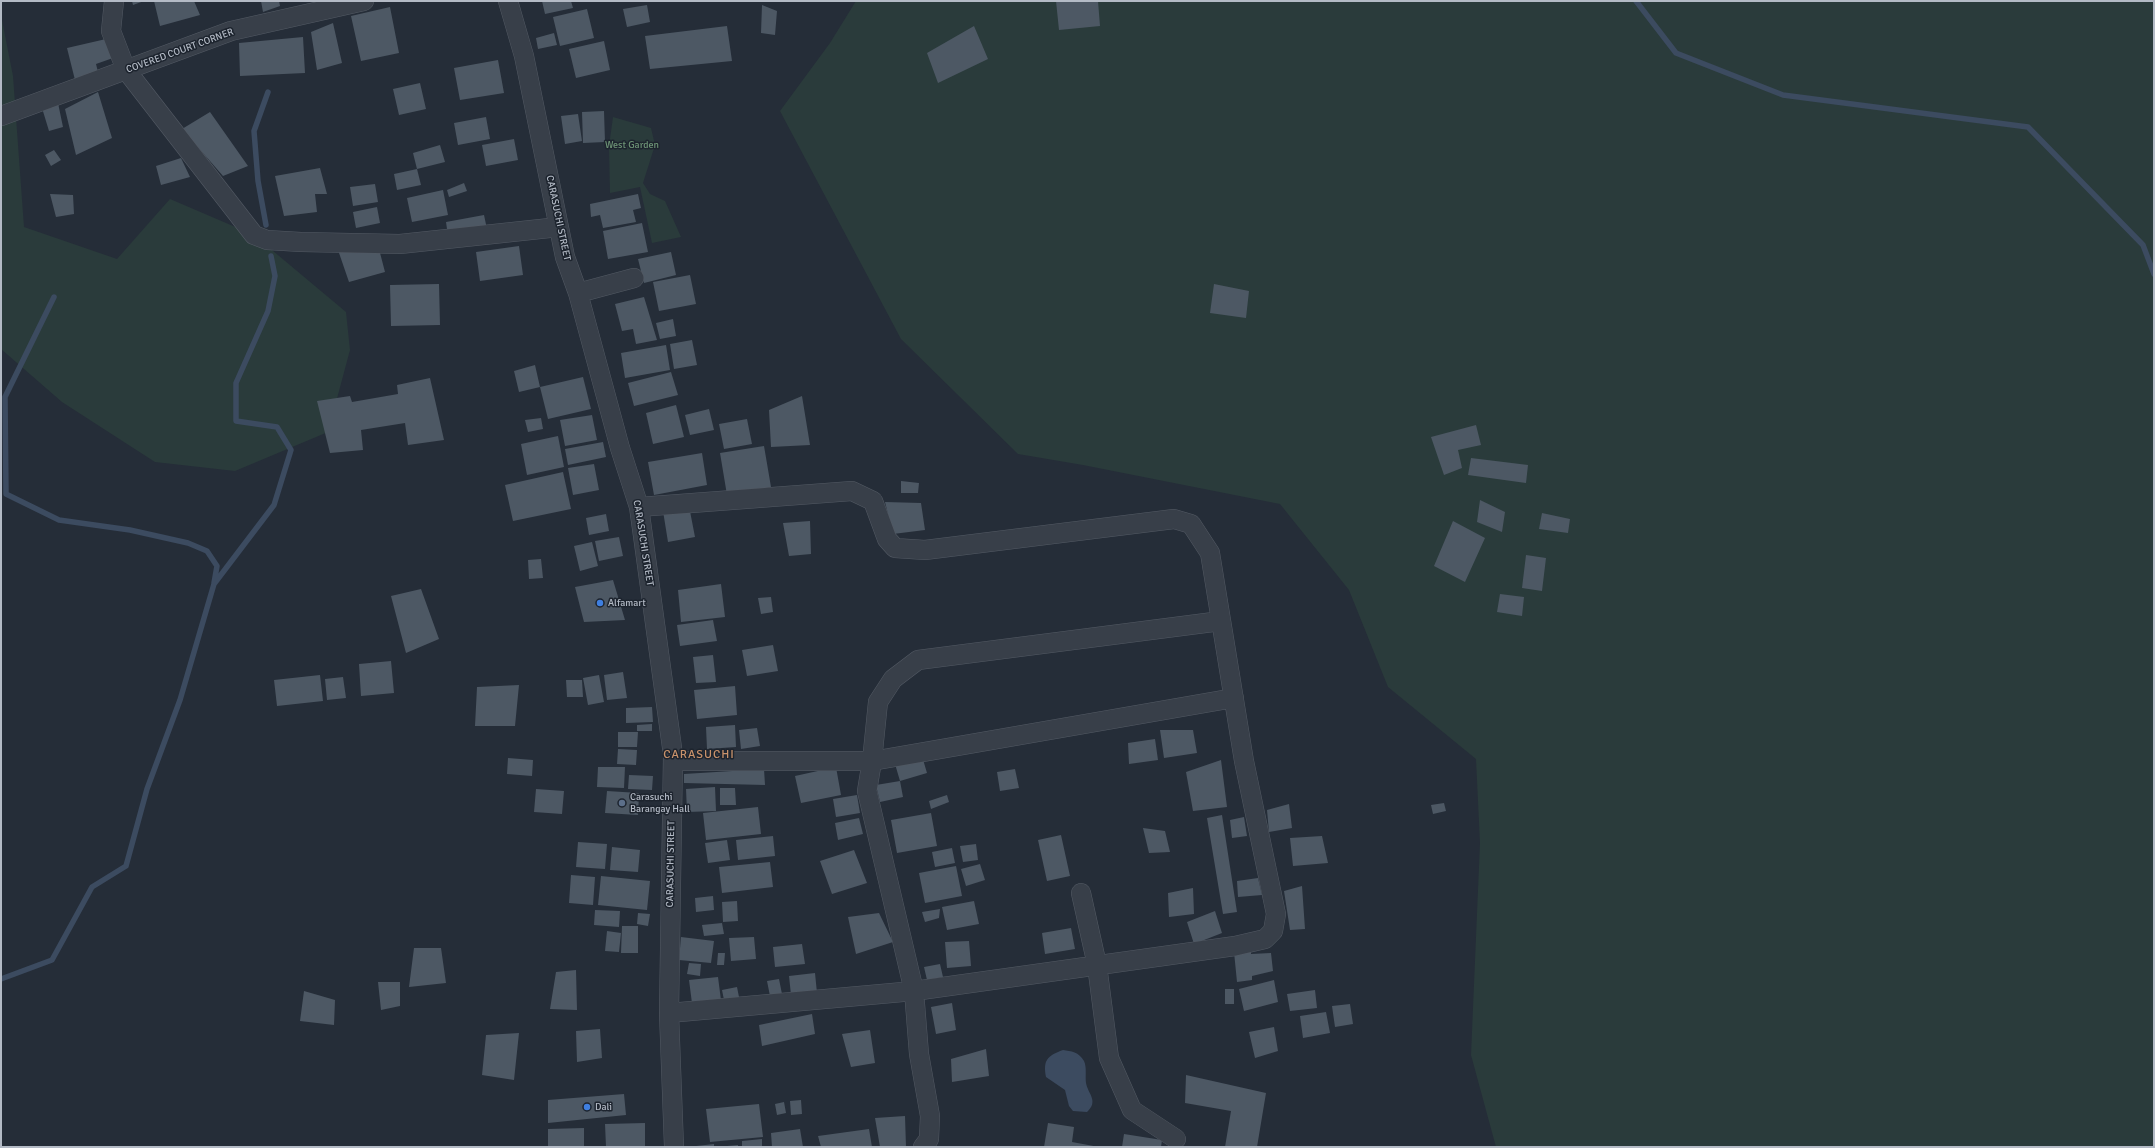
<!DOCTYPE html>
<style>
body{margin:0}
#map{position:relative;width:2155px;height:1148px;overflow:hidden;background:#252d38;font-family:Signika,sans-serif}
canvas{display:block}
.frame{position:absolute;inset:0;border:2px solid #b3bac5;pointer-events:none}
</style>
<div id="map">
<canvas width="2155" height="1148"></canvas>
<div class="frame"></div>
</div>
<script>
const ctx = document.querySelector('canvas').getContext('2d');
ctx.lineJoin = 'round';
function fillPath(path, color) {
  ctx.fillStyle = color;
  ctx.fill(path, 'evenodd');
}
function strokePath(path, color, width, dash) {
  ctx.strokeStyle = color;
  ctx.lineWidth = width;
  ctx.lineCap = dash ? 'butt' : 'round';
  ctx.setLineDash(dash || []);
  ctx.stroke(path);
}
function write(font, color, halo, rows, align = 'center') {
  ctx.font = font + ' Signika,sans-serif';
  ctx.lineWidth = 3;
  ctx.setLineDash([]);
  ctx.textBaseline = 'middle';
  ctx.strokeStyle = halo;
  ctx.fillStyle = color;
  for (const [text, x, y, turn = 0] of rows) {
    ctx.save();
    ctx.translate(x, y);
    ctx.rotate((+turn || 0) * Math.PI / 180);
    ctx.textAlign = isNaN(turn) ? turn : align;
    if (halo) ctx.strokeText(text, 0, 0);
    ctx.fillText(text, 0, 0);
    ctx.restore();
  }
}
fillPath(new Path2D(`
 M856 1H2154V1147H1496L1471 1055 1480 843 1476 759 1388 687 1349 590 1280 504 1083 465 1018 454 901 339 780 111 830 43Z
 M1 15 13 76 24 227 117 259 170 199 254 235 346 312 350 350 328 432 235 471 155 462 62 402 1 349Z
 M613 117 651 128 655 145 643 183 650 194 665 201 681 237 652 243 640 187 610 193 609 146Z`), '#2a3b3b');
fillPath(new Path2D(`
 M1063 1050C1071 1051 1079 1052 1084 1061 1087 1067 1085 1077 1086 1083 1088 1094 1099 1101 1087 1112L1073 1111 1069 1106 1065 1090 1046 1077C1043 1060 1047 1056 1063 1050Z`), '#3c4b60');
strokePath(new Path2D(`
 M1636 1 1676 53 1783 95 2028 127 2143 245 2154 274
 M266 225 258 181 254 131 268 92
 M54 297 5 397 6 494 59 520 130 530 188 543 207 551 217 566 214 583
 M1 979 52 960 92 887 126 866 147 789 180 700 214 584 274 505 291 450 277 427 236 421V383L268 311 275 276 271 256`), '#3c4b60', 5.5);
fillPath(new Path2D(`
 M132 1H144L133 5Z
 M154 1H194L200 15 160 26Z
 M261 1H279L280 6 263 12Z
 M542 1H571L573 8 545 14Z
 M1056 1H1098L1100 26 1059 30Z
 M647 5 650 22 627 27 623 9Z
 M762 5 777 11 775 35 761 33Z
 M390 7 399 53 361 61 351 16Z
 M587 9 594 38 560 46 553 17Z
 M333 23 342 63 317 70 311 32Z
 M727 26 732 61 650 69 645 36Z
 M974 26 988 59 938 83 927 53Z
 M554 33 557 45 538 49 536 38Z
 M303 37 305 73 240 76 239 43Z
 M106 39 113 58 96 64 98 72 75 80 67 48Z
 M604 41 610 70 576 78 569 49Z
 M498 60 504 93 460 100 454 68Z
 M420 83 426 109 399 115 393 89Z
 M98 92 112 138 76 155 65 109Z
 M58 103 63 127 49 131 42 108Z
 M604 111 605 142 583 143 582 112Z
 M210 112 248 166 223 176 182 129Z
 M578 114 582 141 565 144 561 116Z
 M486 117 490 139 458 145 454 123Z
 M514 139 518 160 486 166 482 145Z
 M440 145 445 162 417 169 413 153Z
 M54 150 61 160 51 166 45 155Z
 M181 158 190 177 161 185 156 166Z
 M320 168 327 194H315L317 212 284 216 275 176Z
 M417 169 421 185 397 190 394 174Z
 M464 183 467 191 449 197 447 190Z
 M375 184 378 202 353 206 350 187Z
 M443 190 448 215 412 222 407 198Z
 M50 194 73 195 74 214 56 217Z
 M638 194 641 208 633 210 636 222 603 228 600 215 591 217 590 204Z
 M377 207 380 223 356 228 353 212Z
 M484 215 487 229 448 236 446 222Z
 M642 223 648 252 608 259 603 231Z
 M519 246 523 275 480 281 476 252Z
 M379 249 385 272 349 282 338 250Z
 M671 252 676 275 644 283 638 259Z
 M690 275 696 304 659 311 653 282Z
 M439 284 440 325 391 326 390 285Z
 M1214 284 1249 291 1246 318 1210 313Z
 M644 297 657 340 636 344 633 329 622 331 615 304Z
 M673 319 676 336 660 339 656 323Z
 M692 340 697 365 674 369 670 344Z
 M666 345 670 370 625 378 621 353Z
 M535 365 540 387 519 392 514 371Z
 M671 372 678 395 634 406 628 383Z
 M583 377 591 409 548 419 540 387Z
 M430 378 444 440 408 445 405 423 361 430 363 450 330 453 317 401 350 396 352 402 398 394 397 385Z
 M802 396 810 445 771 447 769 410Z
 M676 405 684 437 653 444 646 413Z
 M709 409 714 430 690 435 685 415Z
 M592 415 597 440 565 446 560 420Z
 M541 418 543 429 528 432 525 420Z
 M747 419 752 444 724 449 719 424Z
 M1476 425 1481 445 1458 450 1462 468 1444 475 1431 437Z
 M558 436 564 467 527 475 521 444Z
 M603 442 606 457 568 465 565 449Z
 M764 446 771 487 727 495 720 453Z
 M702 453 707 485 654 495 648 462Z
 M1471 458 1528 465 1526 483 1468 475Z
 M594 464 599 490 573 495 568 468Z
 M563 472 571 509 513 521 505 485Z
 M901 481 919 483 918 493H901Z
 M1480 500 1505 512 1502 532 1477 522Z
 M885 502 921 503 925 530 893 534Z
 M689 506 695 537 668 542 663 511Z
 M1542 513 1570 519 1568 533 1539 529Z
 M606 514 609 531 589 535 586 518Z
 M810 521 811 554 789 556 783 523Z
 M1453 521 1485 538 1465 582 1434 566Z
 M619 537 623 556 599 561 595 541Z
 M592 542 598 566 580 571 574 546Z
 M1526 555 1546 558 1542 591 1522 588Z
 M541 559 543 578 529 579 528 560Z
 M613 580 625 620 584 622 575 587Z
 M721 584 725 617 681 622 678 590Z
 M421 589 439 639 406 653 391 596Z
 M1500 594 1524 597 1522 616 1497 612Z
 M771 597 773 612 761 614 758 598Z
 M713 620 717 641 680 646 677 625Z
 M773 645 778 671 747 676 742 650Z
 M713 655 716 682 696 683 693 657Z
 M391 661 394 693 361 696 359 664Z
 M623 672 627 698 607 700 604 675Z
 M320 675 323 701 277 706 274 680Z
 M599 675 604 702 588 705 583 678Z
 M343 677 346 698 327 700 325 679Z
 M566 680H582L583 697H567Z
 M519 685 515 726H475L477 687Z
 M735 686 737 715 697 719 694 690Z
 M652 707 653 722 626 723V708Z
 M652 724V731H637V725Z
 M735 725 736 747 707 749 706 727Z
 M757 728 760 746 741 749 739 730Z
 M1160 730H1193L1197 753 1164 758Z
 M618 732H638L637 747H618Z
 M1155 739 1158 760 1129 764 1128 743Z
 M618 749 637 750 636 765 617 764Z
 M922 756 927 773 900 781 895 764Z
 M508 758 533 760 532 776 507 774Z
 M1221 760 1227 807 1193 811 1186 772Z
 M598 767H625L624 788 597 787Z
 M836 767 841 795 801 803 795 776Z
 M764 769 765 785 684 783V774Z
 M1015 769 1019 788 1000 791 997 772Z
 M629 775 653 776 652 790 628 789Z
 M900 781 903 797 880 802 876 785Z
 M715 787 716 811 687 812 686 789Z
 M720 788H735L736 805H720Z
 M536 789 564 791 562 814 534 812Z
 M607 791 639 793 638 815 605 813Z
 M857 795 860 813 836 817 833 799Z
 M947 795 949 802 931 809 929 801Z
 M1444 803 1446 811 1433 814 1431 805Z
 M1289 804 1292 828 1269 832 1267 810Z
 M758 807 761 834 706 840 703 813Z
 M931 813 937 846 897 853 891 820Z
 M1222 815 1237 912 1223 914 1207 818Z
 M1244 817 1247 836 1232 838 1230 820Z
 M859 818 863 834 838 840 835 823Z
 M1143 828 1165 831 1170 852 1149 853Z
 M1061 835 1070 876 1047 881 1038 840Z
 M773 836 775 856 738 860 736 840Z
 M1322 836 1328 863 1293 866 1290 838Z
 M727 840 730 860 708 863 705 843Z
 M578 842 607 844 605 869 576 867Z
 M976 844 978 860 963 862 960 846Z
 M612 847 640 850 638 872 610 870Z
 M952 848 955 863 935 867 932 852Z
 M854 850 867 883 832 894 820 861Z
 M770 862 773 887 722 893 719 867Z
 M980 864 985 880 966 886 961 869Z
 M956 866 962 896 925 903 919 873Z
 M571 875 595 877 593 905 569 903Z
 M601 876 650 881 647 910 598 905Z
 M1258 878 1262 895 1238 897 1237 881Z
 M1302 886 1305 929 1290 930 1284 891Z
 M1193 888 1194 914 1169 917 1168 893Z
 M713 896 714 910 696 912 695 898Z
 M737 901 738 921 723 922 722 902Z
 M974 901 979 924 947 930 942 907Z
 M940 909 939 918 925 922 922 912Z
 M595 910 620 911 619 927 594 925Z
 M1215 911 1222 933 1194 944 1187 922Z
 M638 913 650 914 648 926 637 924Z
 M879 913 893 942 856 954 848 917Z
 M722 923 724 934 704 936 702 925Z
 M622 926H638V953H621Z
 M1071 928 1075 949 1045 954 1042 933Z
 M607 931 621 933 619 952 605 951Z
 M681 937 714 941 711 963 679 960Z
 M754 937 756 959 731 961 729 938Z
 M969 941 971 966 947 968 945 942Z
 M802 944 805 964 775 967 773 947Z
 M414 948H441L446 983 409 987Z
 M1251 949V954L1271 953 1273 971 1252 976V980L1237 982 1234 952Z
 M718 953H725L724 965H717Z
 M689 963 701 964 700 976 687 974Z
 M940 964 943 977 927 980 924 967Z
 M576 970 577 1010 550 1009 556 972Z
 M815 973 817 993 791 995 789 976Z
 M718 977 722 1008 693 1011 689 980Z
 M779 979 782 994 770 996 767 981Z
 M1274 980 1278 1002 1244 1011 1239 989Z
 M378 982H400V1006L381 1010Z
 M737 987 740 1002 725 1005 722 990Z
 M1225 989H1234V1004H1225Z
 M1315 990 1317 1008 1290 1011 1287 994Z
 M304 991 335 1000 334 1025 300 1021Z
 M952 1003 956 1030 936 1034 931 1007Z
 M1350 1004 1353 1024 1335 1027 1332 1006Z
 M1326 1012 1330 1033 1303 1038 1300 1016Z
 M812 1014 815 1034 762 1046 759 1025Z
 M1274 1027 1278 1051 1255 1058 1249 1032Z
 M600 1029 602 1058 577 1062 576 1031Z
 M870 1030 875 1063 851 1067 842 1034Z
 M519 1033 514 1080 482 1075 486 1035Z
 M986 1049 989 1076 952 1082 951 1059Z
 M1186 1075 1266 1093 1257 1147H1225L1231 1111 1185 1103Z
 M624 1094 626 1115 548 1123V1100Z
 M801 1100 802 1114 791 1115 790 1101Z
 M784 1102 786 1113 777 1115 775 1104Z
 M759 1104 763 1137 710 1142 706 1109Z
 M905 1116 906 1147H880L875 1118Z
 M645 1123V1147H606L605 1124Z
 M1048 1123 1074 1127 1072 1142 1099 1147H1044Z
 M584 1128V1147H548V1129Z
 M800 1129 803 1147H772L771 1133Z
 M869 1129 872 1147H821L818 1136Z
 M1124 1134 1162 1140 1161 1147H1122Z
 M762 1139V1147H742V1141Z
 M714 1144V1147H696V1146Z
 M738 1145V1147H727V1146Z`), '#4d5864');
const minor = new Path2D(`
 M114 1 111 31 126 70 254 235 267 240 301 242 400 244 559 227
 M508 1 524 56 565 257 578 293 620 448 639 507 673 755 669 1013 674 1147
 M1 116 231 31 364 1
 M578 293 634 278
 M639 507 852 491 873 501 887 539 895 548 925 550 1174 519 1191 524 1210 553 1244 761 1276 914 1273 931 1265 939 1235 946 914 991 669 1013
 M673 761H872L878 702 893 679 918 660 1221 621
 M1081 893 1097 965 1109 1058 1132 1110 1176 1139
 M923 1147 929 1139 930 1116 919 1054 914 991 867 791 872 761 1234 698`);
strokePath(minor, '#535a64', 20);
strokePath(minor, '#383f49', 19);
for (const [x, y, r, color] of [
 [600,603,4,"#3f7fe0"],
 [622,803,4,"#5c6f8a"],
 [587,1107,4,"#3f7fe0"]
]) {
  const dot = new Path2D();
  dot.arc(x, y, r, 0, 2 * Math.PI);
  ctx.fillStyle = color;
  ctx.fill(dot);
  strokePath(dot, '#1d242e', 1.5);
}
write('10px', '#b3bac5', '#1d242e', [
 ["COVERED COURT CORNER",180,51,-20],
 ["CARASUCHI STREET",558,218,78],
 ["CARASUCHI STREET",643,543,81],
 ["CARASUCHI STREET",671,864,-89]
]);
write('10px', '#6d9375', '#1d242e', [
 ["West Garden",632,145]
]);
write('10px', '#b3bac5', '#1d242e', [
 ["Alfamart",608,603],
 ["Carasuchi",630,797],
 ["Barangay Hall",630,809],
 ["Dali",595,1107]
], 'left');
ctx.letterSpacing = '1px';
write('12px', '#c8926b', '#1d242e', [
 ["CARASUCHI",699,755]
]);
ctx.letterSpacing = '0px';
</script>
